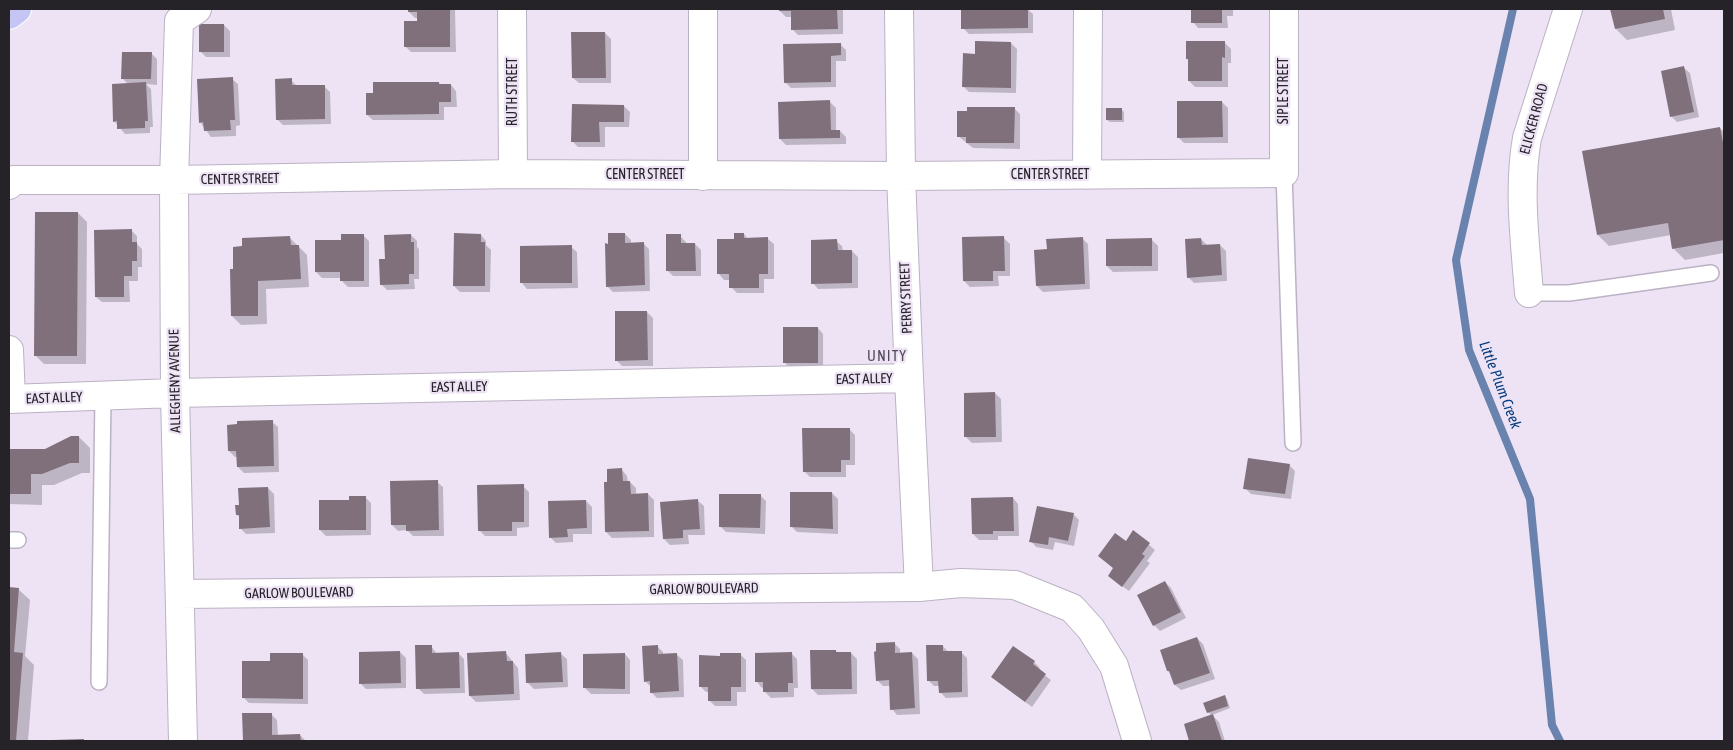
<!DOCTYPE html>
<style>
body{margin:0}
#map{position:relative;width:1733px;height:750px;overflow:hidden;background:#ede3f5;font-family:"Asap Condensed",sans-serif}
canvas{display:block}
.frame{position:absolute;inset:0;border:10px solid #252228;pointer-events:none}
</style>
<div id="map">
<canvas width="1733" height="750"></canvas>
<div class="frame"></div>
</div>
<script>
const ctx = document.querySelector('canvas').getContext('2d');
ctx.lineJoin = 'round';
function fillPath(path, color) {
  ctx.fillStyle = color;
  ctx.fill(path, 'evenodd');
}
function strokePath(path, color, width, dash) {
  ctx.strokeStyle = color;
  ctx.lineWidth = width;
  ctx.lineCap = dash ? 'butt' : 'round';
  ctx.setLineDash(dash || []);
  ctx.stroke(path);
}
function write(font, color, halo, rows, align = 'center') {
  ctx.font = font + ' "Asap Condensed",sans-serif';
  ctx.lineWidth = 4.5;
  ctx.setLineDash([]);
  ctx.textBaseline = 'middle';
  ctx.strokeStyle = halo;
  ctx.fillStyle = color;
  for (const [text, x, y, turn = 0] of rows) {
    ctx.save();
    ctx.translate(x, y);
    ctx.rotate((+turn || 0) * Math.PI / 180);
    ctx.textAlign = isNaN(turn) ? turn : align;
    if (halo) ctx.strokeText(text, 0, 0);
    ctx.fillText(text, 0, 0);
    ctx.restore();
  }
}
fillPath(new Path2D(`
 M409 9H455L456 52H411L405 46 419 18H415L409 12Z
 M780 9H843V34L798 35 792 29V17H786L780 11Z
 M963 9H1027L1033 14V33L969 34 963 28Z
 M1192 9H1233V16H1227L1228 28H1198L1193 22Z
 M1612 9H1671L1675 30 1627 40 1616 29Z
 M224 25 230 31V57H206L200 51Z
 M605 33 611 39V83H579L573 78Z
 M1011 43 1017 49 1016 93 969 92 963 86Z
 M1225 43 1231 49V63H1228V87H1195L1189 81 1190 61 1187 59Z
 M841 45 846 50V61H836V87L791 88 785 82Z
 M151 53 157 59V85L146 84 151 89 153 127H150V133L125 134 114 121 128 84 122 78Z
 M1684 68 1690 73 1699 117 1677 122 1671 116Z
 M232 79 238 84 240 125 236 126V136L211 137 200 122Z
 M291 80 297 86H324L330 92 331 124 283 125 277 119Z
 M439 83 441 85H451L456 91 457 107H444V120H373L367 115Z
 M830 102 836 108V132L840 131 846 137V144L786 145 780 139Z
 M1222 102 1228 108V143H1184L1178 137Z
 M573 105 624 106 630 112 629 127H605V147H578L572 141Z
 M1014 108 1020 114V149L973 148 958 136Z
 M1121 109 1124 112V122H1110L1107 120Z
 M1720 128 1724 132V253L1685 260 1674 249 1671 235 1609 246 1598 235Z
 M78 213 87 222 86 364H44L35 355Z
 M131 230 137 236V244L142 249V267H138V281H129L130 302H102L96 297Z
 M625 234 631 240V244L643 243 649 249 650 291 613 292 607 286 609 245Z
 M744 234 748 239H768L774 244V279H764V293H737L731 287 730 280H724L719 274 735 240Z
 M363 235 369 241V287H348L342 281V278H322L316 272 342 242Z
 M411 235 417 241V247L419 249V279H414L415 289 387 290 381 284 386 260Z
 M481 235 486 241V245L491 250 490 292H460L454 286Z
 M680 236 686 242V244H695L701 250V276H673L667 270Z
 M289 237 307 255 309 287 266 289 267 324 241 325 232 316 235 270Z
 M1004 238 1010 244V276H998L999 286 970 287 964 281Z
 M1082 238 1088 244 1090 289 1043 292 1037 286 1048 250Z
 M1201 239 1207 245H1220L1226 251 1227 281 1194 283 1188 277Z
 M1152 240 1158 246V271L1113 272 1107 266Z
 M836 241 842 246 843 252 852 251 858 257V288L818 289 813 283Z
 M571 247 577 252 578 288 527 289 522 283Z
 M647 312 653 318V366H622L616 360Z
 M818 328 823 334V368H790L784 362Z
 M995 393 1001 399 1002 442 972 443 966 437Z
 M272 422 278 427 279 472 244 473 238 467V457H235L229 451Z
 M849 429 855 435V465H846V477H810L804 471Z
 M79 437 90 448V473H82L54 485H42V505L9 504V450H45Z
 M1289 465 1295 471 1291 499 1251 494 1245 488Z
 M622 470 627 476 628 482H630L636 488V495L648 494 654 500V537L612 538 606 532 609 483Z
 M437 482 443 487 444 536H413L407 530 398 531 392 525Z
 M523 486 529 492V527L517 528V536H485L479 530Z
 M268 488 274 494 275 533 246 534 240 528V517L237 515 240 507Z
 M832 493 838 499V534L797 532 791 526Z
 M760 495 766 501 765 534 726 532 720 526Z
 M365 497 371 503V535L326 536 320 530 350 501Z
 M1013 498 1018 504 1019 536H998V540H979L973 534Z
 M586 501 592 507V534H573V542L556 543 550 537Z
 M698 501 704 506 705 535H688L689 544 670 545 664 539Z
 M1073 514 1079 520 1074 546 1055 542 1053 550 1036 547 1031 541Z
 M1134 532 1155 550 1147 561 1150 563 1129 591 1115 581 1126 542Z
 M1165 582 1171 588 1186 618 1160 631 1154 625Z
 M9 588 18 589 30 600 25 656 34 665 28 741H9Z
 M1197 638 1203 644 1215 679 1181 690 1175 685 1172 675 1168 671Z
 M894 643 900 649V654L912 653 918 659 920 714 897 715 892 709 891 686H883L877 680Z
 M431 646 437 654 458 653 464 659 465 693 424 694 418 688Z
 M657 646 663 652V655H677L683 660 684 697 657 698 651 692V687L645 681Z
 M943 646 949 653 961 652 967 658 968 697 946 698 940 692V686H934L928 680Z
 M836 651 838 653H851L857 659V694L818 695 812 689Z
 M400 652 406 658V688L366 689 360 683Z
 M505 652 518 668 520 700 476 702 470 696Z
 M302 654 308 660V704L249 703 244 698 271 662Z
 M561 654 567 659 568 687 534 689 528 683Z
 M625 654 630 660V694H591L585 688Z
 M740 654 746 660V692H737V706H715L709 700V692H706L700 686 721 657Z
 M792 654 797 659 798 688H794V697L771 698 765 692V688H762L757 682Z
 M1034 662 1040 668 1038 670 1051 680 1032 707 992 677Z
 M1225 696 1227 699 1230 708 1212 715 1219 722 1225 741H1191L1185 725 1212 716 1208 712Z
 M271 714 277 720 278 736 300 735 306 741H244L243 715Z`), '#0003');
strokePath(new Path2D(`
 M1513 9 1456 260 1469 350 1530 499 1552 725 1560 741`), '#6983ae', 8);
fillPath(new Path2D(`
 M408 9H450V47H404V21H417V12H408Z
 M779 9H837L838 29 791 30V11H779Z
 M961 9H1028V28L961 29Z
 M1191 9H1222V23H1191Z
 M1610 9H1663L1665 19 1615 29Z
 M199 24H224V52H199Z
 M571 32H605L606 78H572Z
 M975 41 1011 42V88L962 87 963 53 975 54Z
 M1186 41H1225V58L1222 57V81H1188V59H1186Z
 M841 43V55L831 56V82L784 83 783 44Z
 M122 52H152L151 79H121Z
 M1684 66 1694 112 1670 117 1661 71Z
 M233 77 235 120H230L231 130 204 131 203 122 199 123 197 79Z
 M292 78V85H325V119L276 120 275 79Z
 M146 82 148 121H145V128L117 129V121L113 122 112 84Z
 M373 82H439V84H451V102H439V114L366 115V93H373Z
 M830 100 831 130H840V138L779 139 778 102Z
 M1177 101H1222L1223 137 1177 138Z
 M572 104 624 105V122H599L600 142H571Z
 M967 107H1015L1014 143H966V137H957V111H967Z
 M1106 108H1122V120H1106Z
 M1720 127 1724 148V240L1672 249 1668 223 1597 235 1582 151Z
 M35 212H78L77 356H34Z
 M132 229V242H137V261H132V276H124V297H95L94 230Z
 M454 233 481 234V242H485V286H453Z
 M608 233H625V243L644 242 645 285 606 287 605 243 608 244Z
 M734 233H744V238L768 237V274H759V288H729V274H717V239H734Z
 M341 234H364V281H340V272H315V240H341Z
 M411 234V242H414V274H409V284L380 285 379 259H385L384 235Z
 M666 234H681V243H695L696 271H666Z
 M290 236 291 245H299L301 279 258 281V316H231L230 269H233V247L242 246V238Z
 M1004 236 1005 271H993V281H963L962 237Z
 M1083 237 1085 284 1036 286 1034 250 1047 249 1046 239Z
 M1152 238V266H1106V239Z
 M1201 238 1202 245 1220 244 1222 275 1187 278 1185 239Z
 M837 239 838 250H852V283L811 284V240Z
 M572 245V283H520V246Z
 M615 311H647L648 360 615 361Z
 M783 327H818V363H783Z
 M995 392 996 437H964V393Z
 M273 420 274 466 237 467 236 451H228L227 425 237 424V421Z
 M802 428H850V460H841V472H803Z
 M71 436H79V463H70L42 474H31V494H9V449H45Z
 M1248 458 1290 464 1285 494 1243 489Z
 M622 468 623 481H630L631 494 648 493 649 531 605 532 604 482H607V469Z
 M438 480 439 530 406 531V525H391L390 481Z
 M524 484V522H512V531H478L477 485Z
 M268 487 270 527 239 529V515H236L235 505H239L238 488Z
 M790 492H832L833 529 790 527Z
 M719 494H761L760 528 719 527Z
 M349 496H366V530H319V500H349Z
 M1013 497 1014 531H993V534H972L971 498Z
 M698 499 700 529 683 530V538L663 539 660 502Z
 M586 500 587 528 567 529 568 537 549 538 548 501Z
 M1037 506 1074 513 1068 541 1049 537 1048 545 1029 542Z
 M1133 530 1150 543 1142 554 1145 556 1122 587 1108 576 1113 568 1098 556 1115 533 1126 541Z
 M1165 581 1181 612 1153 626 1137 595Z
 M9 587 19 588 14 652 23 653 16 741H9Z
 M1197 637 1210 673 1174 685 1169 671H1167L1160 650Z
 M895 642V653L912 652 915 708 890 710 889 680 876 681 874 652 876 651V643Z
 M415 645H432V653L459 652 460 688 416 689Z
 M658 645V654L677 653 679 691 650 693V681L644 682 642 646Z
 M926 645H943V651H962V692L939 693 938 681H927Z
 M1013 646 1035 661 1033 664 1046 674 1025 702 991 677Z
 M810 650H836V652H851L852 689H811Z
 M400 651 401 683 359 684V652Z
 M506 651 507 661H513L514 694 469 696 467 653Z
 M561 652 563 682 526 683 525 654Z
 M792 652 793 683H788V692H763V682H755V653Z
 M270 653H303V699L242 698V661H270Z
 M625 653V689L583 688V654Z
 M720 653H741V687H731V701H708V687H699V655L720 656Z
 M1225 695 1228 706 1207 713 1203 703Z
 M242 713H272V735L300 734 301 741H243Z
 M1213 714 1222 741H1189L1184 724Z
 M84 739V741H53V740Z`), '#80707b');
const service = new Path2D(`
 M1284 173 1293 443
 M1529 293H1569L1711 273
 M9 540H18
 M99 682 103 396`);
const minor = new Path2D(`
 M512 9 513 174
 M703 9V176
 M899 9 901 176 909 378 919 587
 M1087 175 1088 9
 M9 185 13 180H174L513 174 901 176 1284 173V9
 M1529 293C1525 242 1518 189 1527 138L1568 9
 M9 350 11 399
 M9 399 175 393 909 378
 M180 594 919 587 961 583 1015 585 1072 608 1091 629 1114 666 1137 741
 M183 741 175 393 174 180 179 21 197 9`);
const motorway = new Path2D(`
 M9 15 17 9`);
strokePath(service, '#bbb2c3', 18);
strokePath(minor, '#bbb2c3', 30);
strokePath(motorway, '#fff', 30);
strokePath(service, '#fff', 15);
strokePath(minor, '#fff', 28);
strokePath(motorway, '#c4c5f5', 28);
write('14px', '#252228', '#ede3f5', [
 ["SIPLE STREET",1284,91,-90],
 ["RUTH STREET",513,92,-90],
 ["ELICKER ROAD",1534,119,-75],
 ["CENTER STREET",645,175],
 ["CENTER STREET",1050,175],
 ["CENTER STREET",240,179,-1],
 ["PERRY STREET",906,298,-92],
 ["EAST ALLEY",864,379,-1],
 ["ALLEGHENY AVENUE",175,381,-91],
 ["EAST ALLEY",459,387,-1],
 ["EAST ALLEY",54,398,-2],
 ["GARLOW BOULEVARD",704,589,-1],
 ["GARLOW BOULEVARD",299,593,-1]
]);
ctx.letterSpacing = '1px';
write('15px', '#524a58', '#ede3f5', [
 ["UNITY",887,356]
]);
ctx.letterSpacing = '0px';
write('italic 15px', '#063b7e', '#ede3f5', [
 ["Little Plum Creek",1500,385,69]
]);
</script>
